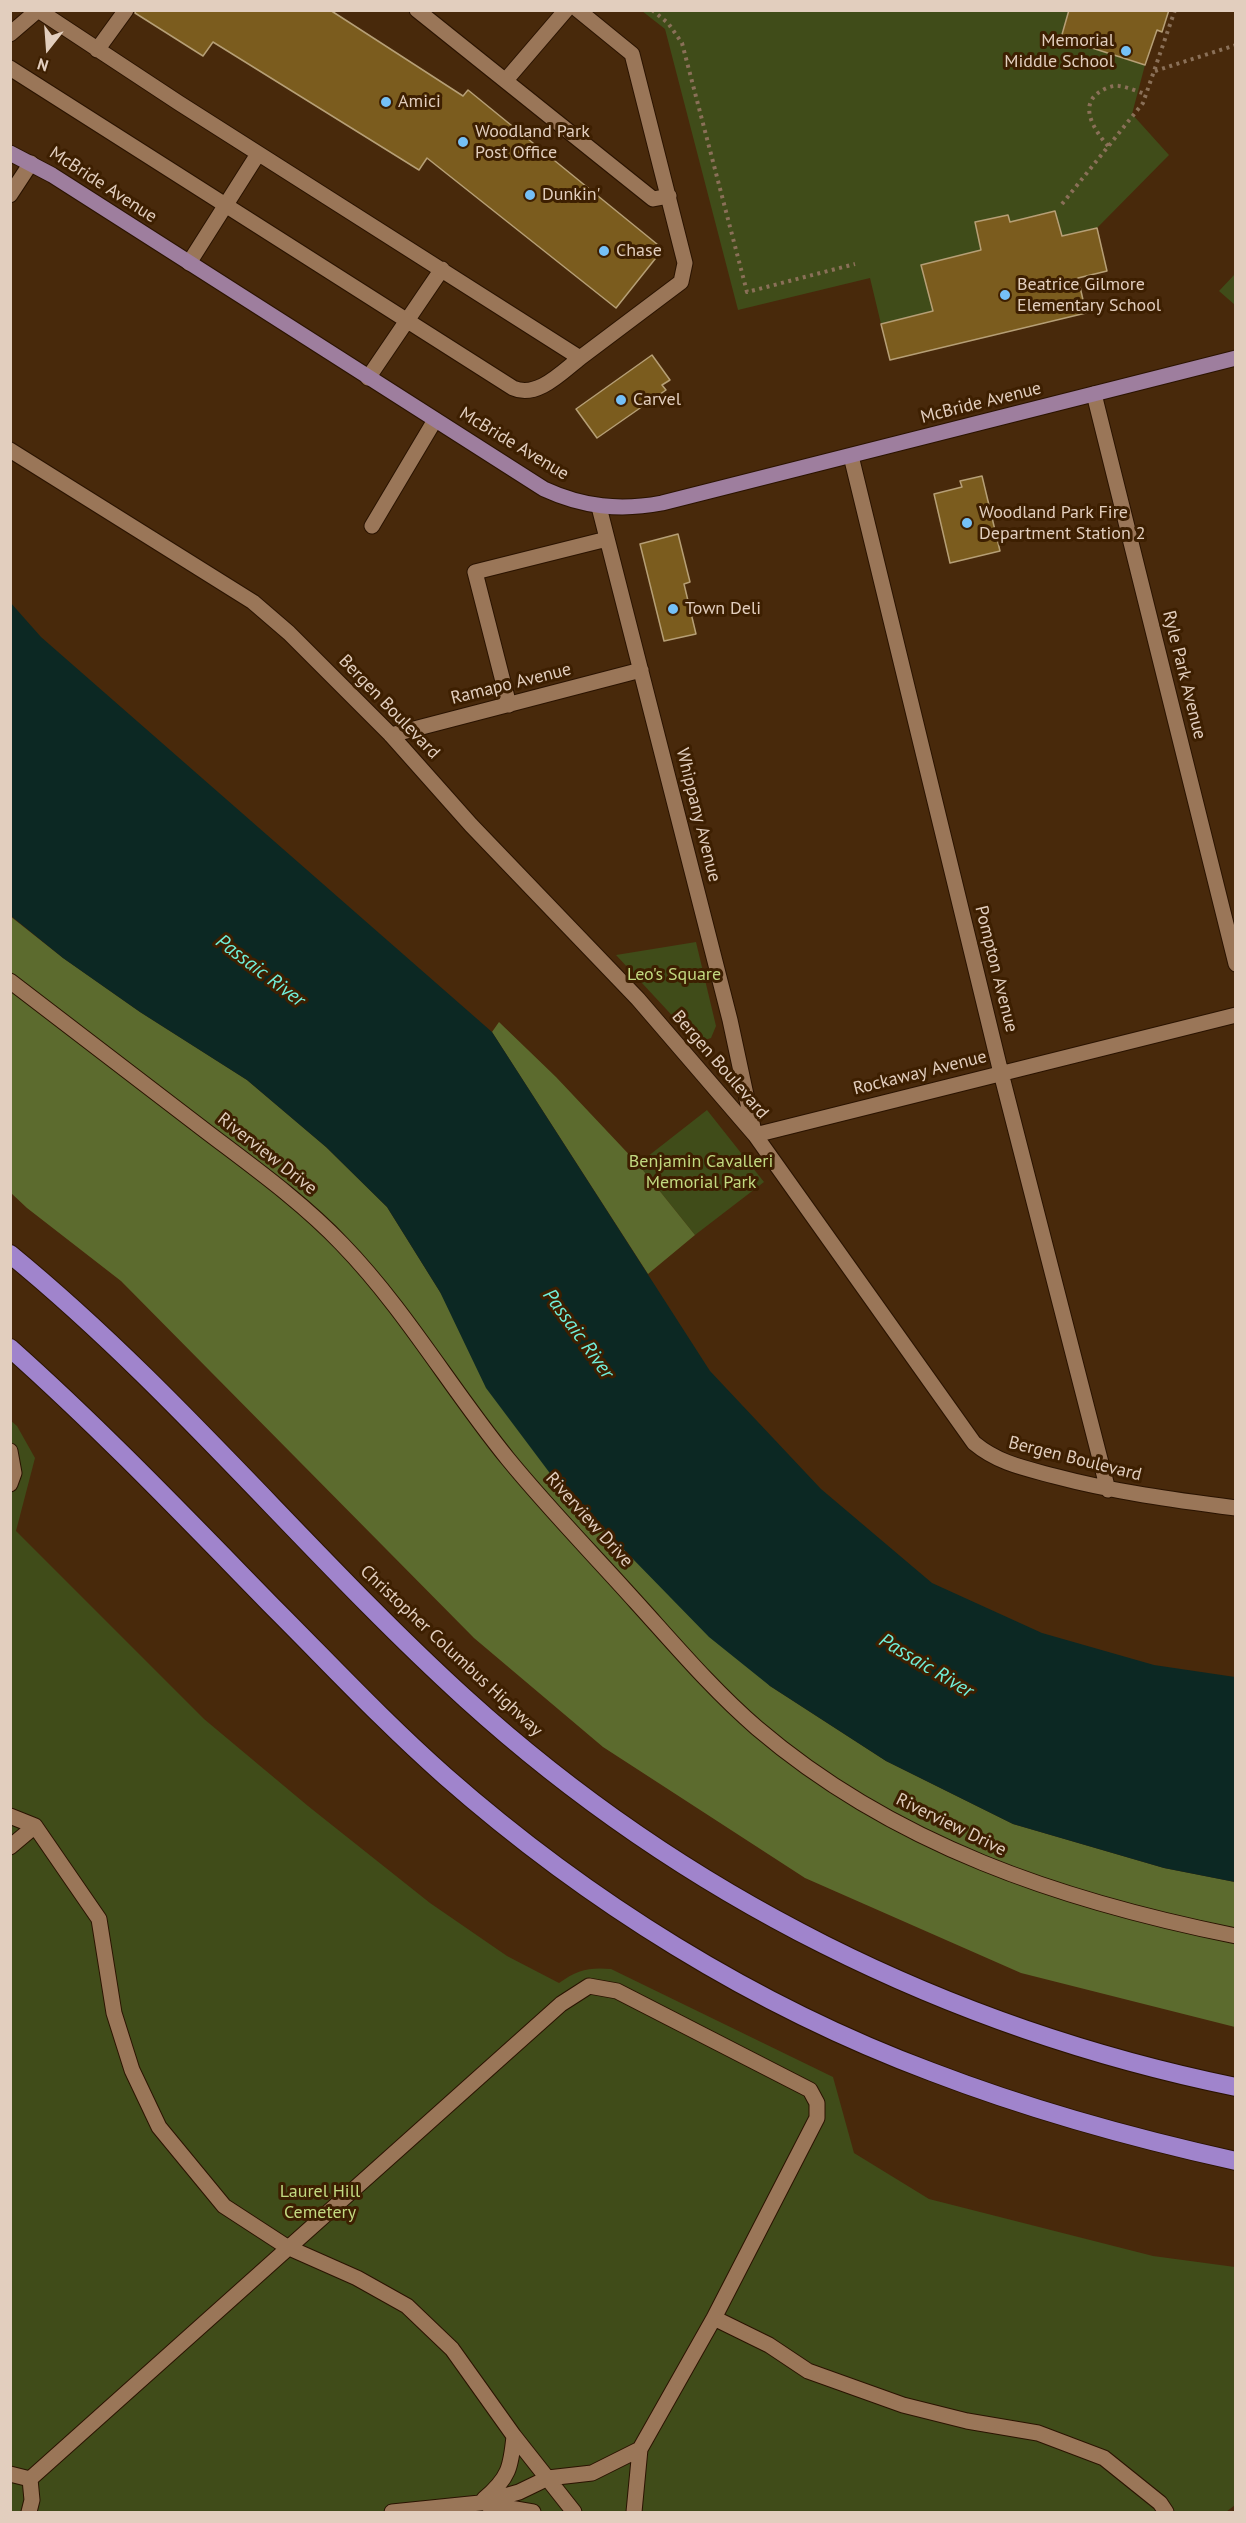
<!DOCTYPE html>
<style>
body{margin:0}
#map{position:relative;width:1246px;height:2523px;overflow:hidden;background:#48290b;font-family:"PT Sans",sans-serif}
canvas{display:block}
.frame{position:absolute;inset:0;border:12px solid #e2cebe;pointer-events:none}
.north{position:absolute;left:18px;top:18px;width:60px;height:60px;-webkit-text-stroke:4px #3d1f01;paint-order:stroke;rotate:197deg;font-size:16px;font-weight:700;line-height:24px;text-align:center;color:#e2cebe}
.north::after{content:'';display:block;margin:auto;width:21px;height:27px;background:#e2cebe;clip-path:polygon(50% 0,100% 100%,50% 72%,0 100%)}
</style>
<div id="map">
<canvas width="1246" height="2523"></canvas>
<div class="frame"></div>
<div class="north">N</div>
</div>
<script>
const ctx = document.querySelector('canvas').getContext('2d');
ctx.lineJoin = 'round';
function fillPath(path, color) {
  ctx.fillStyle = color;
  ctx.fill(path, 'evenodd');
}
function strokePath(path, color, width, dash) {
  ctx.strokeStyle = color;
  ctx.lineWidth = width;
  ctx.lineCap = dash ? 'butt' : 'round';
  ctx.setLineDash(dash || []);
  ctx.stroke(path);
}
function write(font, color, halo, rows, align = 'center') {
  ctx.font = font + ' "PT Sans",sans-serif';
  ctx.lineWidth = 6;
  ctx.setLineDash([]);
  ctx.textBaseline = 'middle';
  ctx.strokeStyle = halo;
  ctx.fillStyle = color;
  for (const [text, x, y, turn = 0] of rows) {
    ctx.save();
    ctx.translate(x, y);
    ctx.rotate((+turn || 0) * Math.PI / 180);
    ctx.textAlign = isNaN(turn) ? turn : align;
    if (halo) ctx.strokeText(text, 0, 0);
    ctx.fillText(text, 0, 0);
    ctx.restore();
  }
}
fillPath(new Path2D(`
 M642 11H1069L1061 38 1145 65 1132 114 1169 155 1097 228 1062 236 1055 211 1010 222 1008 215 975 222 981 250 922 265 933 311 881 324 870 278 738 310 665 29Z
 M1235 274V305L1219 291Z
 M696 942 716 1026 711 1038 702 1041 692 1037 616 955Z
 M707 1110 764 1182 695 1235 638 1164Z
 M10 1420 17 1426 35 1458 16 1531 204 1719 308 1806 430 1903 507 1956 559 1983C577 1970 589 1967 611 1969L833 2077 854 2153 929 2199 1153 2256 1235 2267V2505L1226 2512H11Z`), '#404c19');
fillPath(new Path2D(`
 M10 916 63 958 140 1012 247 1080 326 1147 387 1207 440 1292 770 1686 886 1761 1013 1824 1164 1868 1235 1882V2027L1021 1973 805 1878 603 1747 474 1638 121 1281 27 1208 11 1193Z
 M499 1022 556 1077 638 1164 695 1235 648 1274 492 1032Z`), '#5c6b2e');
fillPath(new Path2D(`
 M10 602 41 637 492 1032 710 1371 821 1489 932 1583 1042 1633 1154 1665 1235 1677V1882L1164 1868 1013 1824 886 1761 770 1686 709 1637 552 1476 486 1388 440 1292 387 1207 326 1147 247 1080 140 1012 63 958 11 916Z`), '#0c2823');
const building = new Path2D(`
 M136 10H330L463 96 468 90 663 249 616 308 427 158 419 170 213 42 203 56 135 13Z
 M1069 10H1169L1162 32 1157 30 1145 65 1061 38Z
 M1055 211 1062 236 1097 228 1107 271 1078 278 1086 313 890 360 881 324 933 311 921 265 981 250 975 222 1008 215 1010 222Z
 M652 355 670 380 662 385 666 390 597 438 576 409Z
 M982 476 1000 551 950 563 934 494 962 487 960 481Z
 M678 534 690 582 684 584 696 634 664 641 640 544Z`);
fillPath(building, '#7b5c1e');
strokePath(building, '#b69f76', 1.5);
const minor = new Path2D(`
 M417 10 653 199 669 196
 M10 34 38 10 179 103 580 358 681 282 685 263 632 54 578 10
 M97 50 126 10
 M10 68 513 388C537 399 562 372 580 358
 M506 80 566 10
 M10 195 31 163
 M189 263 258 154
 M368 378 442 269
 M1094 394 1236 964
 M10 450 253 602 289 633 391 735 471 825 638 999 755 1135 974 1443C998 1463 1024 1468 1054 1476 1114 1492 1174 1500 1236 1508
 M851 456 1001 1073 1108 1490
 M599 507 730 1020 754 1132
 M372 526 435 420
 M509 705 475 572 607 539
 M391 735 641 670
 M10 981C76 1031 141 1082 207 1132 253 1167 302 1202 342 1244 405 1309 451 1389 508 1459 548 1508 593 1554 636 1602 675 1645 713 1690 757 1728 894 1845 1062 1901 1236 1936
 M755 1135 1236 1015
 M10 1451 14 1473 10 1484
 M10 1816 35 1826 99 1919 114 2013 132 2070 159 2127 224 2206 287 2247 357 2278 407 2306 452 2349 514 2436 574 2512
 M10 1847 35 1826
 M714 2318 769 2345 808 2371 903 2405 967 2421 1038 2433 1104 2458 1160 2503 1166 2512
 M10 2474 30 2479 32 2500 29 2512
 M30 2479 561 2004 589 1986 617 1991 810 2090 817 2103V2118L714 2318 640 2449 634 2512
 M484 2499C509 2478 511 2467 514 2436
 M486 2504 533 2512
 M392 2512 480 2503 519 2492 548 2478 592 2473 640 2449`);
const major = new Path2D(`
 M10 153 52 175 544 489C583 507 620 511 662 503L1236 358`);
const highway = new Path2D(`
 M10 1254C175 1389 309 1556 466 1699 683 1896 948 2028 1236 2087
 M10 1348C102 1430 187 1519 273 1607 330 1664 385 1723 445 1776 587 1901 755 2006 932 2072 1031 2110 1132 2138 1236 2161`);
strokePath(minor, '#2a1300', 17);
strokePath(major, '#2a1300', 17);
strokePath(highway, '#2a1300', 20);
strokePath(new Path2D(`
 M652 10 668 23 682 43 747 292 855 264
 M1155 71 1236 45
 M1108 146C1095 131 1077 105 1101 91 1106 88 1113 85 1119 86 1128 87 1138 92 1146 94
 M1062 204 1143 103 1175 10`), '#8a7058', 4, [3, 4.5]);
strokePath(minor, '#9a7658', 15);
strokePath(major, '#9e7e9e', 15);
strokePath(highway, '#a084cc', 18);
for (const [x, y, r, color] of [
 [1126,51,6,"#75c0f6"],
 [386,102,6,"#75c0f6"],
 [463,142,6,"#75c0f6"],
 [530,195,6,"#75c0f6"],
 [604,251,6,"#75c0f6"],
 [1005,295,6,"#75c0f6"],
 [621,400,6,"#75c0f6"],
 [967,523,6,"#75c0f6"],
 [673,609,6,"#75c0f6"]
]) {
  const dot = new Path2D();
  dot.arc(x, y, r, 0, 2 * Math.PI);
  ctx.fillStyle = color;
  ctx.fill(dot);
  strokePath(dot, '#3d1f01', 2);
}
write('18px', '#e2cebe', '#3d1f01', [
 ["Memorial",1114,41,"right"],
 ["Middle School",1114,62,"right"],
 ["Amici",398,102],
 ["Woodland Park",475,132],
 ["Post Office",475,153],
 ["Dunkin'",542,195],
 ["Chase",616,251],
 ["Beatrice Gilmore",1017,285],
 ["Elementary School",1017,306],
 ["Carvel",633,400],
 ["Woodland Park Fire",979,513],
 ["Department Station 2",979,534],
 ["Town Deli",685,609]
], 'left');
write('18px', '#e2cebe', '#3d1f01', [
 ["McBride Avenue",103,185,33],
 ["McBride Avenue",981,403,-14],
 ["McBride Avenue",514,444,31],
 ["Ryle Park Avenue",1184,675,76],
 ["Ramapo Avenue",511,684,-14],
 ["Bergen Boulevard",389,707,46],
 ["Whippany Avenue",698,815,76],
 ["Pompton Avenue",996,969,76],
 ["Bergen Boulevard",720,1065,49],
 ["Rockaway Avenue",920,1073,-14],
 ["Riverview Drive",267,1154,38],
 ["Bergen Boulevard",1075,1459,14],
 ["Riverview Drive",589,1520,48],
 ["Christopher Columbus Highway",451,1651,43],
 ["Riverview Drive",951,1825,26]
]);
write('18px', '#c2d980', '#3d1f01', [
 ["Leo's Square",674,975],
 ["Benjamin Cavalleri",701,1162],
 ["Memorial Park",701,1183],
 ["Laurel Hill",320,2192],
 ["Cemetery",320,2213]
]);
write('italic 20px', '#71efda', '#3d1f01', [
 ["Passaic River",260,971,37],
 ["Passaic River",578,1334,54],
 ["Passaic River",926,1666,31]
]);
</script>
